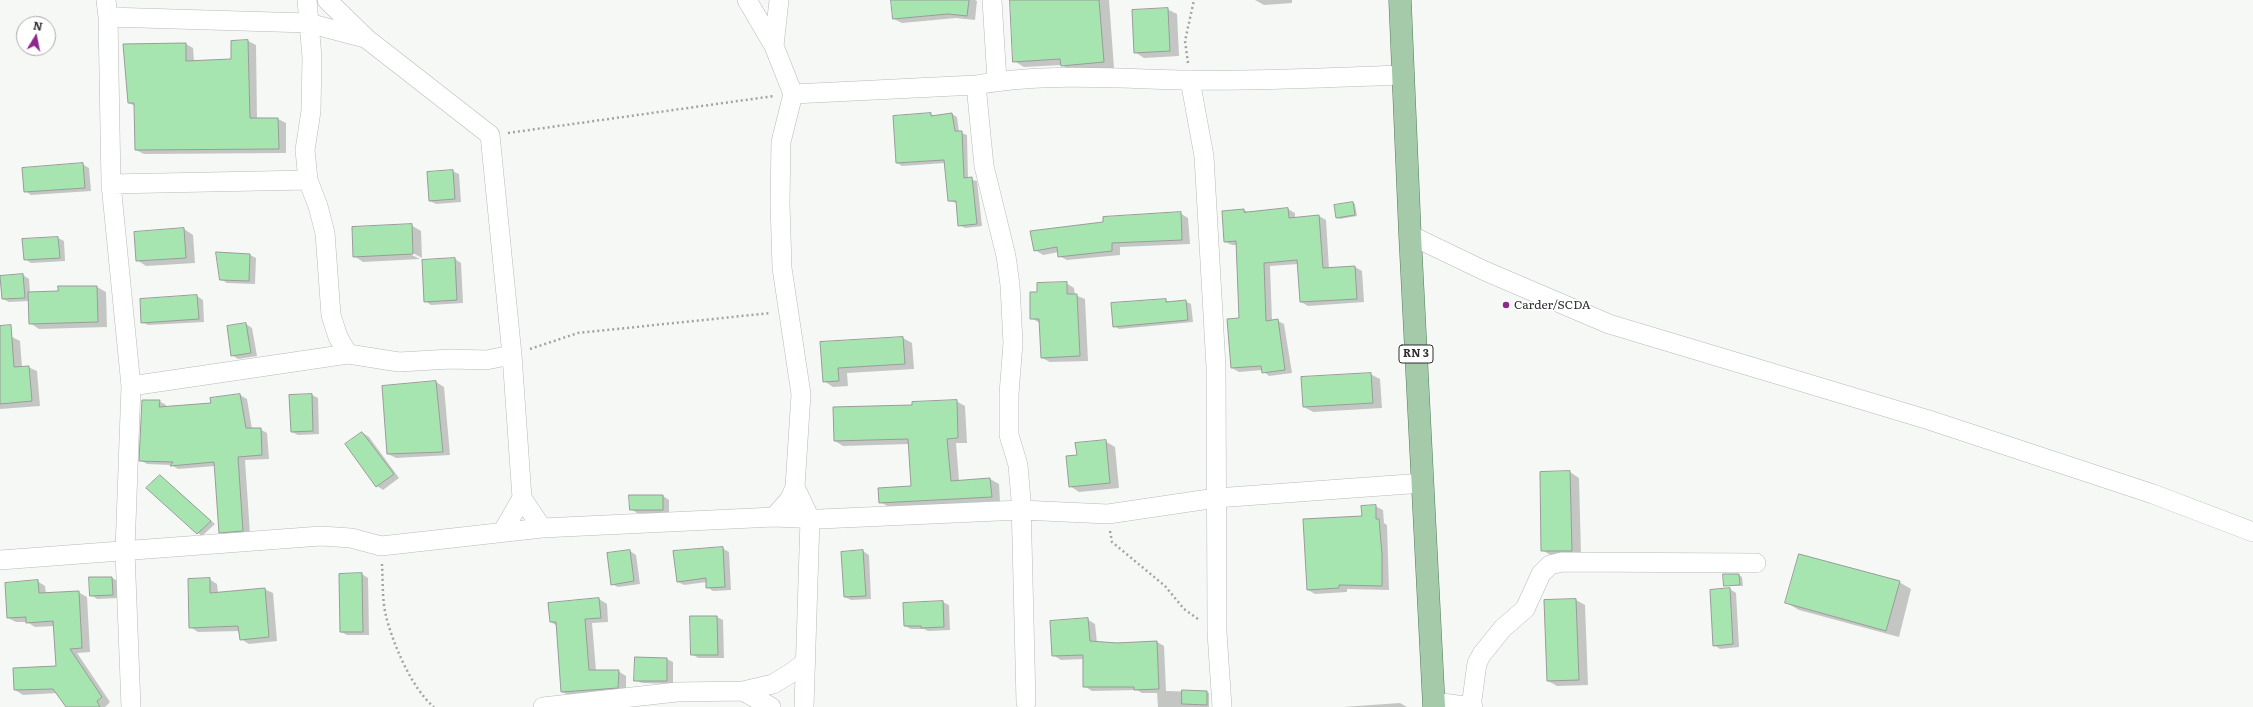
<!DOCTYPE html>
<style>
body{margin:0}
#map{position:relative;width:2253px;height:707px;overflow:hidden;background:#f5f8f5;font-family:Literata,serif}
canvas{display:block}
.north{position:absolute;left:16px;top:16px;width:40px;height:40px;box-sizing:border-box;background:#fff;border:1px solid #abacab;border-radius:50%;rotate:10deg;font-size:11px;font-weight:700;line-height:16px;text-align:center;color:#2e2f2e}
.north::after{content:'';display:block;margin:auto;width:14px;height:18px;background:#8f288e;clip-path:polygon(50% 0,100% 100%,50% 72%,0 100%)}
</style>
<div id="map">
<canvas width="2253" height="707"></canvas>
<div class="north">N</div>
</div>
<script>
const ctx = document.querySelector('canvas').getContext('2d');
ctx.lineJoin = 'round';
function fillPath(path, color) {
  ctx.fillStyle = color;
  ctx.fill(path, 'evenodd');
}
function strokePath(path, color, width, dash) {
  ctx.strokeStyle = color;
  ctx.lineWidth = width;
  ctx.lineCap = dash ? 'butt' : 'round';
  ctx.setLineDash(dash || []);
  ctx.stroke(path);
}
function write(font, color, halo, rows, align = 'center') {
  ctx.font = font + ' Literata,serif';
  ctx.lineWidth = 3;
  ctx.setLineDash([]);
  ctx.textBaseline = 'middle';
  ctx.strokeStyle = halo;
  ctx.fillStyle = color;
  for (const [text, x, y, turn = 0] of rows) {
    ctx.save();
    ctx.translate(x, y);
    ctx.rotate((+turn || 0) * Math.PI / 180);
    ctx.textAlign = isNaN(turn) ? turn : align;
    if (halo) ctx.strokeText(text, 0, 0);
    ctx.fillText(text, 0, 0);
    ctx.restore();
  }
}
fillPath(new Path2D(`
 M892 0H975L977 1 975 20 956 18 902 23 894 19Z
 M1011 0H1109L1114 68 1072 71 1062 65 1024 67 1014 61Z
 M1255 0H1292V3L1264 5Z
 M1167 9 1177 14 1179 56 1144 58 1135 52Z
 M248 41 256 45 257 119H278L286 123V153L144 154 136 150 135 106 129 103 186 44 193 48 194 62 232 60V42Z
 M930 114 934 116 952 114 957 117 959 132 967 135 968 179 977 181 982 226 965 228 959 225 957 203 949 201 945 163 902 166 897 163Z
 M82 164 89 168 91 191 31 195 25 191Z
 M452 171 459 174 461 202 436 204 430 201Z
 M1353 203 1355 204 1357 216 1340 219 1337 218Z
 M1288 209 1295 213V218L1319 216 1326 220 1329 269 1355 267 1362 271 1364 302 1308 306 1301 302 1298 264 1270 266 1272 321H1278L1284 324 1292 373 1269 376 1262 370 1239 372 1232 368 1240 319 1238 245H1232L1225 242 1244 210 1248 212Z
 M1180 213 1188 218 1190 244 1120 247V255L1067 260 1059 256V252L1043 255 1035 250Z
 M411 225 421 231 422 258 409 251 408 253 420 259 363 262 354 256Z
 M184 229 193 235 195 263 146 266 137 260Z
 M58 238 64 241 65 261 31 263 25 259Z
 M217 253 250 255 256 258 255 284 227 283 221 279Z
 M455 259 461 263 463 303 431 305 425 301Z
 M23 275 29 279 30 293 59 292V287H97L106 292 107 327 39 329 30 323 29 301 9 302 3 299Z
 M1066 283 1074 288 1075 295 1085 299 1088 361 1050 362 1042 358 1040 323 1031 318 1038 293Z
 M197 296 203 300 204 322 148 325 142 322Z
 M1165 300 1169 302 1185 301 1191 304 1193 322 1119 329 1114 326Z
 M246 324 252 328 257 356 238 359 232 355Z
 M0 337H12L20 341 22 367H28L37 371 40 406 0 409Z
 M903 338 912 343 914 369 847 373 848 386 833 387 824 381 821 343Z
 M1370 374 1380 379 1382 408 1313 412 1304 407Z
 M436 382 444 387 450 455 396 458 388 454 383 386Z
 M240 395 247 399 252 429H260L267 433 269 459 245 460 250 534 227 536 220 532 215 466 178 469 171 465 147 464 140 460 159 401 166 405V408L212 404 211 399Z
 M312 395 318 398 319 434 298 435 292 432Z
 M956 401 965 406 967 443H956L959 481 990 479 999 484 1000 501 889 507 880 502 912 487 909 444 843 446 835 441 913 406Z
 M363 433 369 437 399 478 383 490 377 486Z
 M1105 441 1115 447 1119 488 1079 492 1070 486 1078 456Z
 M1570 472 1579 478 1581 555 1552 556 1542 550Z
 M160 476 215 524 202 536 198 533Z
 M663 496 669 500V513H637L631 509Z
 M1375 506 1383 510 1384 523 1387 525 1389 590 1347 589V592L1315 594 1308 590 1363 517Z
 M722 548 729 552 731 590 713 591 707 587V582L684 585 678 582 674 552Z
 M630 551 636 555 640 584 618 587 612 584Z
 M863 551 869 555 871 599 851 600 845 597Z
 M362 574 368 578 369 635H347L341 632Z
 M1739 575 1742 577 1743 586 1725 585Z
 M90 578H112L118 581 119 598 97 599 91 595Z
 M209 579 217 584 218 593 264 589 273 593 277 641 249 644 241 639 240 631 198 632 190 627Z
 M37 581 45 586 46 594 78 592 87 597 90 652 77 653 110 702 105 707H67L57 693 23 695 15 690 57 667 55 626 35 627 27 622H16L8 618Z
 M1899 582 1911 589 1899 637 1799 610 1787 603Z
 M1730 589 1736 593 1739 647 1720 649 1714 645Z
 M599 599 607 604 608 622 592 623 596 671H618L626 676V692L570 696 562 692 557 626 551 622Z
 M1576 600 1585 605 1588 685 1557 686 1548 681Z
 M943 602 949 605 950 630 928 631 924 629H911L905 626Z
 M691 617H717L723 620 724 658H698L692 654Z
 M1087 619 1095 624 1097 643 1157 642 1164 646 1166 691 1207 692 1209 693V707H1158L1157 693H1142L1137 690 1092 691 1084 686V659L1061 660 1053 655Z
 M636 658 667 659 673 662V684L642 683 635 680Z
 M1400 703 1407 707H1343Z`), '#0003');
const building = new Path2D(`
 M891 0H969L967 16 948 14 893 19Z
 M1010 0H1099L1104 62 1061 66 1060 59 1013 62Z
 M1168 8 1170 51 1134 53 1132 10Z
 M248 40 250 118H278L279 149 135 150 134 103H128L123 44 186 43V61L231 59V41Z
 M931 113V116L952 113 955 131H962L964 178 972 177 977 224 958 226 956 201H948L944 160 896 163 893 116Z
 M83 163 85 188 24 192 22 168Z
 M453 170 455 199 429 201 427 172Z
 M1353 202 1355 215 1336 218 1334 205Z
 M1288 208 1289 218 1319 215 1323 268 1355 266 1357 299 1300 302 1297 260 1264 263 1266 321 1278 319 1285 370 1262 373 1261 366 1231 368 1227 319 1239 318 1236 241 1224 242 1222 211 1244 209V212Z
 M1181 212 1182 240 1112 243V251L1058 257 1057 247 1034 251 1030 231 1103 222V217Z
 M412 224 413 254 353 257 352 227Z
 M184 228 186 258 136 261 134 232Z
 M58 237 60 258 24 260 22 239Z
 M216 252 250 254 249 281 220 280Z
 M455 258 457 300 424 302 422 260Z
 M23 274 25 298 2 299 0 276Z
 M1067 282V294H1077L1080 356 1041 358 1039 319H1030V292H1037V283Z
 M58 286H97L98 322 29 324 28 292 58 291Z
 M197 295 199 319 141 323 140 299Z
 M1166 299V302L1186 300 1188 320 1113 327 1111 303Z
 M246 323 251 353 231 356 227 326Z
 M11 325 14 367 29 366 32 401 0 404V326Z
 M903 337 905 364 838 368 839 381 823 382 820 342Z
 M1371 373 1373 403 1303 407 1301 377Z
 M436 381 443 452 387 454 382 386Z
 M240 394 246 428H261L262 455 238 457 243 531 219 533 214 462 170 466 173 462 139 461 142 400H160L159 407 211 403 210 398Z
 M312 394 313 431 291 432 289 395Z
 M957 400 958 438 947 439 951 481 990 478 992 497 879 503 878 488 911 486 908 439 834 441 833 407 912 405V402Z
 M362 432 394 474 376 487 345 444Z
 M1106 440 1110 483 1069 487 1066 456 1077 455 1075 443Z
 M1570 471 1572 551H1541L1540 472Z
 M160 475 211 521 197 534 146 488Z
 M629 495H663V510H630Z
 M1376 505V519H1379L1382 554V586L1339 585V588L1307 590 1303 519 1362 516 1361 506Z
 M723 547 725 587 706 588V578L677 582 673 551Z
 M630 550 634 581 611 585 607 553Z
 M863 550 866 596 844 597 841 552Z
 M1799 554 1900 581 1886 631 1785 603Z
 M362 573 363 632H340L339 574Z
 M1723 574H1739L1740 585 1724 586Z
 M89 577H112L113 595 90 596Z
 M210 578V593L265 588 269 637 240 640 238 626 189 628 188 579Z
 M38 580 39 593 79 591 82 648 70 649 102 697 97 701 100 707H66L53 689 14 690 13 668 56 666 53 621 26 623V617L7 618 5 583Z
 M1730 588 1733 644 1713 646 1710 590Z
 M599 598 601 618 585 619 589 670H619L618 688 561 692 556 622H550L548 603Z
 M1576 599 1579 680 1547 681 1544 600Z
 M943 601 944 627 921 628V626H904L903 603Z
 M690 616H717L718 655H691Z
 M1088 618 1090 641 1117 643 1157 641 1159 689 1134 690V687H1083V655L1052 656 1050 621Z
 M635 657 667 658V681H634Z
 M1182 690 1207 691V705L1182 704Z`);
fillPath(building, '#a7e5b0');
strokePath(building, '#989c99', 1);
const minor = new Path2D(`
 M106 0 108 17 111 184 131 386 125 551 131 707
 M307 0 312 57 311 111 305 150 308 180 318 206 325 233 331 315 338 337 348 354
 M327 0 367 39 490 135 512 355 522 498 542 528
 M747 0 774 46 793 94 781 142 780 203 782 268 801 394 795 487 790 499 774 517
 M992 0 997 81
 M108 17 308 23 365 38
 M774 46 779 0
 M1190 80 1204 156 1216 367 1217 632 1222 707
 M976 85 984 166 1006 256 1010 285 1013 343 1009 394V435L1018 465 1021 500 1026 702
 M793 94 976 85C1045 72 1118 79 1188 80 1260 82 1332 77 1404 75
 M111 184 308 180
 M1410 235 1485 271 1609 324 1929 420 2153 494 2253 532
 M131 386 348 354 399 362 451 359 486 360 512 355
 M795 487 810 519 804 707
 M503 531 522 498
 M0 560 321 536 351 538 381 546 542 528 774 517 820 519 1021 510 1108 514 1216 498 1423 483
 M743 691 771 707
 M1434 702 1473 707
 M543 707 677 692 743 691 773 684 788 675 806 662
 M1471 707 1477 663 1482 654 1503 628 1525 609 1541 574 1550 565 1562 562 1756 563`);
const major = new Path2D(`
 M1400 0 1410 235 1434 707`);
strokePath(minor, '#b7bbb8', 20);
strokePath(major, '#537c5a', 23);
strokePath(new Path2D(`
 M1188 63 1185 41 1194 0
 M508 133 774 96
 M530 349 578 333 771 313
 M1110 531 1112 542 1165 586 1184 609 1198 619
 M382 564C383 581 382 600 386 616 393 644 412 689 434 707`), '#a2a4a2', 2.5, [2, 3]);
strokePath(minor, '#fff', 19);
strokePath(major, '#a4caaa', 22);
for (const [x, y, r, color] of [
 [1506,305,4,"#8f288e"]
]) {
  const dot = new Path2D();
  dot.arc(x, y, r, 0, 2 * Math.PI);
  ctx.fillStyle = color;
  ctx.fill(dot);
  strokePath(dot, '#fff', 1.5);
}
for (const [x, y, w] of [
 [1416,354,34]
]) {
  const box = new Path2D();
  box.roundRect(x - w / 2, y - 9, w, 18, 3);
  ctx.fillStyle = '#fff';
  ctx.fill(box);
  strokePath(box, '#2e2f2e', 1);
}
write('bold 11px', '#2e2f2e', null, [
 ["RN 3",1416,354]
]);
write('12px', '#2e2f2e', '#fff', [
 ["Carder/SCDA",1514,305]
], 'left');
</script>
